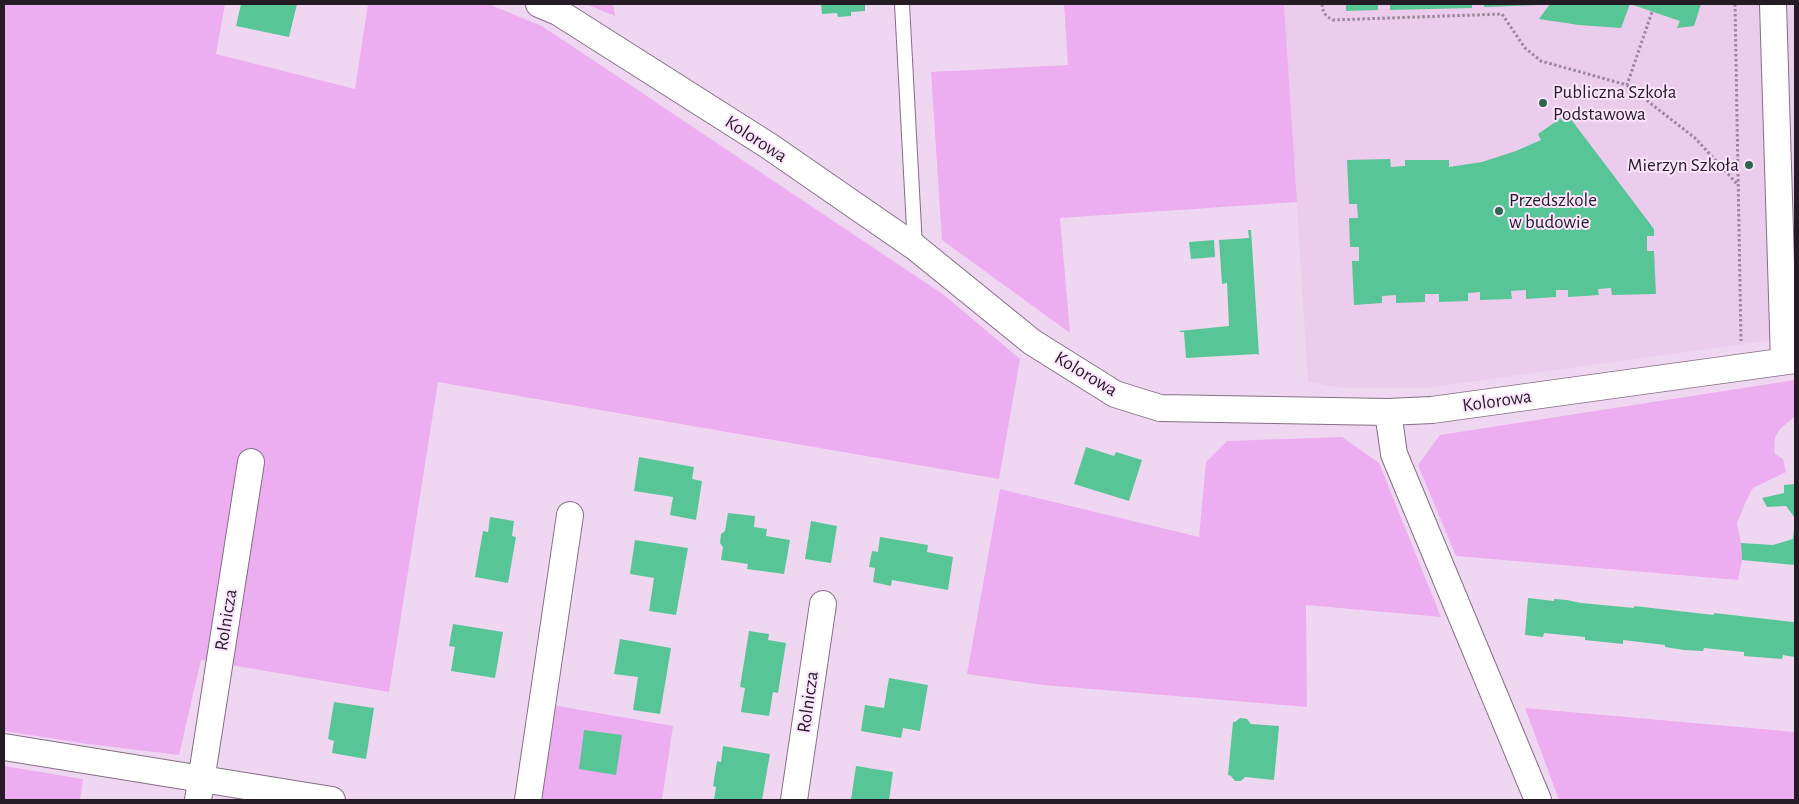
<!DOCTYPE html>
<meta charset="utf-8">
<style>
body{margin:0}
#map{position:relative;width:1799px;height:804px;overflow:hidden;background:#f0d7f1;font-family:"Alegreya Sans",sans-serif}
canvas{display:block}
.frame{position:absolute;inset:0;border:5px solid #241b24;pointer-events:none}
</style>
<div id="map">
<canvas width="1799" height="804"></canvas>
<div class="frame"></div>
</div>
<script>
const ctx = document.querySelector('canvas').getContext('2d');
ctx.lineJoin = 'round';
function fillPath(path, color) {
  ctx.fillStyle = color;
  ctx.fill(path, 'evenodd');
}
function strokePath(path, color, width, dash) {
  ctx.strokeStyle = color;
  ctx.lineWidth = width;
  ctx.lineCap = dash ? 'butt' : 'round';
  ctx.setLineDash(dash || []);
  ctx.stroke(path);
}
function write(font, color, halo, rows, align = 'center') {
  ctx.font = font + ' "Alegreya Sans",sans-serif';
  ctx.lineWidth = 4;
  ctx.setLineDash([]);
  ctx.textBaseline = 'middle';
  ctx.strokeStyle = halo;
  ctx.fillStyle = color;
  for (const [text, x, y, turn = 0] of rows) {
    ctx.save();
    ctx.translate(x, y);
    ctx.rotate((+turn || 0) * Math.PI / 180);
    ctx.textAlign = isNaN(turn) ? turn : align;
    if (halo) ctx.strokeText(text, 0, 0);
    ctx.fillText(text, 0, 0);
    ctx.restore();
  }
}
fillPath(new Path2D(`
 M1284 4H1795V337L1425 388H1343L1308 382Z`), '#ebccec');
fillPath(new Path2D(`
 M4 4H225L216 54 355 89 368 4H488L542 26 944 295 1020 359 999 479 438 382 389 692 201 660 179 755 88 744 4 731Z
 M586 4H613L615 16Z
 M1064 4H1284L1297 202 1060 218 1070 333 942 240 931 72 1068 65Z
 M1795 380V416C1780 430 1772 431 1775 454L1783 459 1786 472 1753 488 1746 501 1737 523 1741 543 1742 560 1738 580 1456 556 1418 465 1440 435Z
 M1342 437 1379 463 1441 617 1306 605 1307 707 1043 685 967 674 1000 489 1199 537 1206 462 1227 441Z
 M552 705 673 726 662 800H539Z
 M1525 708 1795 732V800H1559Z
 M4 766 83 779 80 800H4Z`), '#edadf1');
fillPath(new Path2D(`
 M241 4H297L289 37 236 26Z
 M821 4H865V11L851 12V16L838 17 837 13 822 14Z
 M1346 4H1378V10L1346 11Z
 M1390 4H1472V8L1390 10Z
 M1484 4H1540V5L1484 7Z
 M1550 4H1701L1694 26 1677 28 1680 21 1630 4 1621 28 1579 25 1539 19Z
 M1567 114 1654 229V236H1647V251H1654L1656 294 1612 295 1611 288 1598 289 1599 295 1568 297V290H1556V297L1526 299V290L1511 291 1512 299 1480 300V292L1468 293V301L1439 302V294H1425V302L1396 303V295L1382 296V303L1354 305 1352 261H1359V247H1350L1349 218H1358L1357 204H1349L1347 160 1390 159 1391 167 1405 166V160H1449V167L1482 162 1516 151 1541 140 1538 134Z
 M1248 230H1251L1259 355 1257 354 1186 358 1184 332H1180L1179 331 1229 326 1227 283 1222 284 1219 240 1249 238Z
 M1214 240 1215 257 1191 259 1189 242Z
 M1086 447 1114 456 1116 452 1142 460 1129 501 1074 484Z
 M639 457 694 467 692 479 702 481 696 520 670 515 673 497 634 491Z
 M1795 484V518L1786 506 1767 507 1762 498 1784 493V485Z
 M728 513 755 516 754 527 767 529 766 536 790 540 784 574 747 569 748 564 721 560 723 547 720 543 721 534 725 531Z
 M490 517 514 521 512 536 516 537 508 583 475 577 483 531 488 532Z
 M811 521 837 526 831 563 805 559Z
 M1794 528H1795V565L1742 560 1741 543 1773 545 1793 539Z
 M880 537 928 545 927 552 953 557 948 590 892 580 891 586 873 582 875 568 869 567 872 551 878 552Z
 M635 540 688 548 676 615 649 611 654 578 630 574Z
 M1528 598 1554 601V599L1567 600 1581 603 1634 608V606L1714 615V613L1793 622 1795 621V657L1783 655 1782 659 1744 656V652L1704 648 1703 651 1684 650 1665 647V645L1623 640V644L1585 640V637L1544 633 1543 637 1525 635Z
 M453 624 503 632 495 678 451 671 455 647 449 646Z
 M749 631 769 634 768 640 786 643 778 693 773 692 769 716 741 712 745 688 740 687Z
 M620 639 671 648 660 714 633 710 638 677 614 674Z
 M889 678 928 685 920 731 903 728 901 738 861 731 865 705 884 708Z
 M334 702 374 708 366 759 332 753 334 741 328 739Z
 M1240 718 1247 719 1251 724 1279 726 1274 780 1245 777 1241 781H1235L1231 776 1228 775 1233 722H1235Z
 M584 730 622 735 616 775 579 769Z
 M723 746 770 754 762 800H714L716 787 713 786 717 761 721 762Z
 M856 766 893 772 889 800H851Z`), '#58c596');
const lane = new Path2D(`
 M902 4 915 247`);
const street = new Path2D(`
 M539 4 558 12 769 146 915 247 1032 342 1115 394 1160 408 1388 412 1432 410 1795 360
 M1773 4 1784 361
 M1388 412 1394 454 1538 800
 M4 747 332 800
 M198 800 251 462
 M528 800 570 515
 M794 800 823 604`);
strokePath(lane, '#856f86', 16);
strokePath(street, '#856f86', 28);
strokePath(new Path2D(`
 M1322 4C1323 13 1325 16 1333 20L1502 14 1525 48 1541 61 1627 85 1652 12
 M1735 4 1741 341
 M1627 85 1695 138 1738 185`), '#988699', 3, [2.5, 2.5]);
strokePath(lane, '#fff', 14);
strokePath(street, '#fff', 26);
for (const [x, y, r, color] of [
 [1543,103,5,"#2e664d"],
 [1749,165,5,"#2e664d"],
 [1499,211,5,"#2e664d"]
]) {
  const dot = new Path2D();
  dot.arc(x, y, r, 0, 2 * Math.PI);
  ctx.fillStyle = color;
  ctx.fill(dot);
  strokePath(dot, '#fde4ff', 2);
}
write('19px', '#241b24', '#fde4ff', [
 ["Publiczna Szkoła",1553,92],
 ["Podstawowa",1553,114],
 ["Mierzyn Szkoła",1739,165,"right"],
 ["Przedszkole",1509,200],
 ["w budowie",1509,222]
], 'left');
write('19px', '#241b24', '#fde4ff', [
 ["Kolorowa",756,139,33],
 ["Kolorowa",1086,374,31],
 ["Kolorowa",1497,401,-8],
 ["Rolnicza",226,620,-81],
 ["Rolnicza",808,702,-82]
]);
</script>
